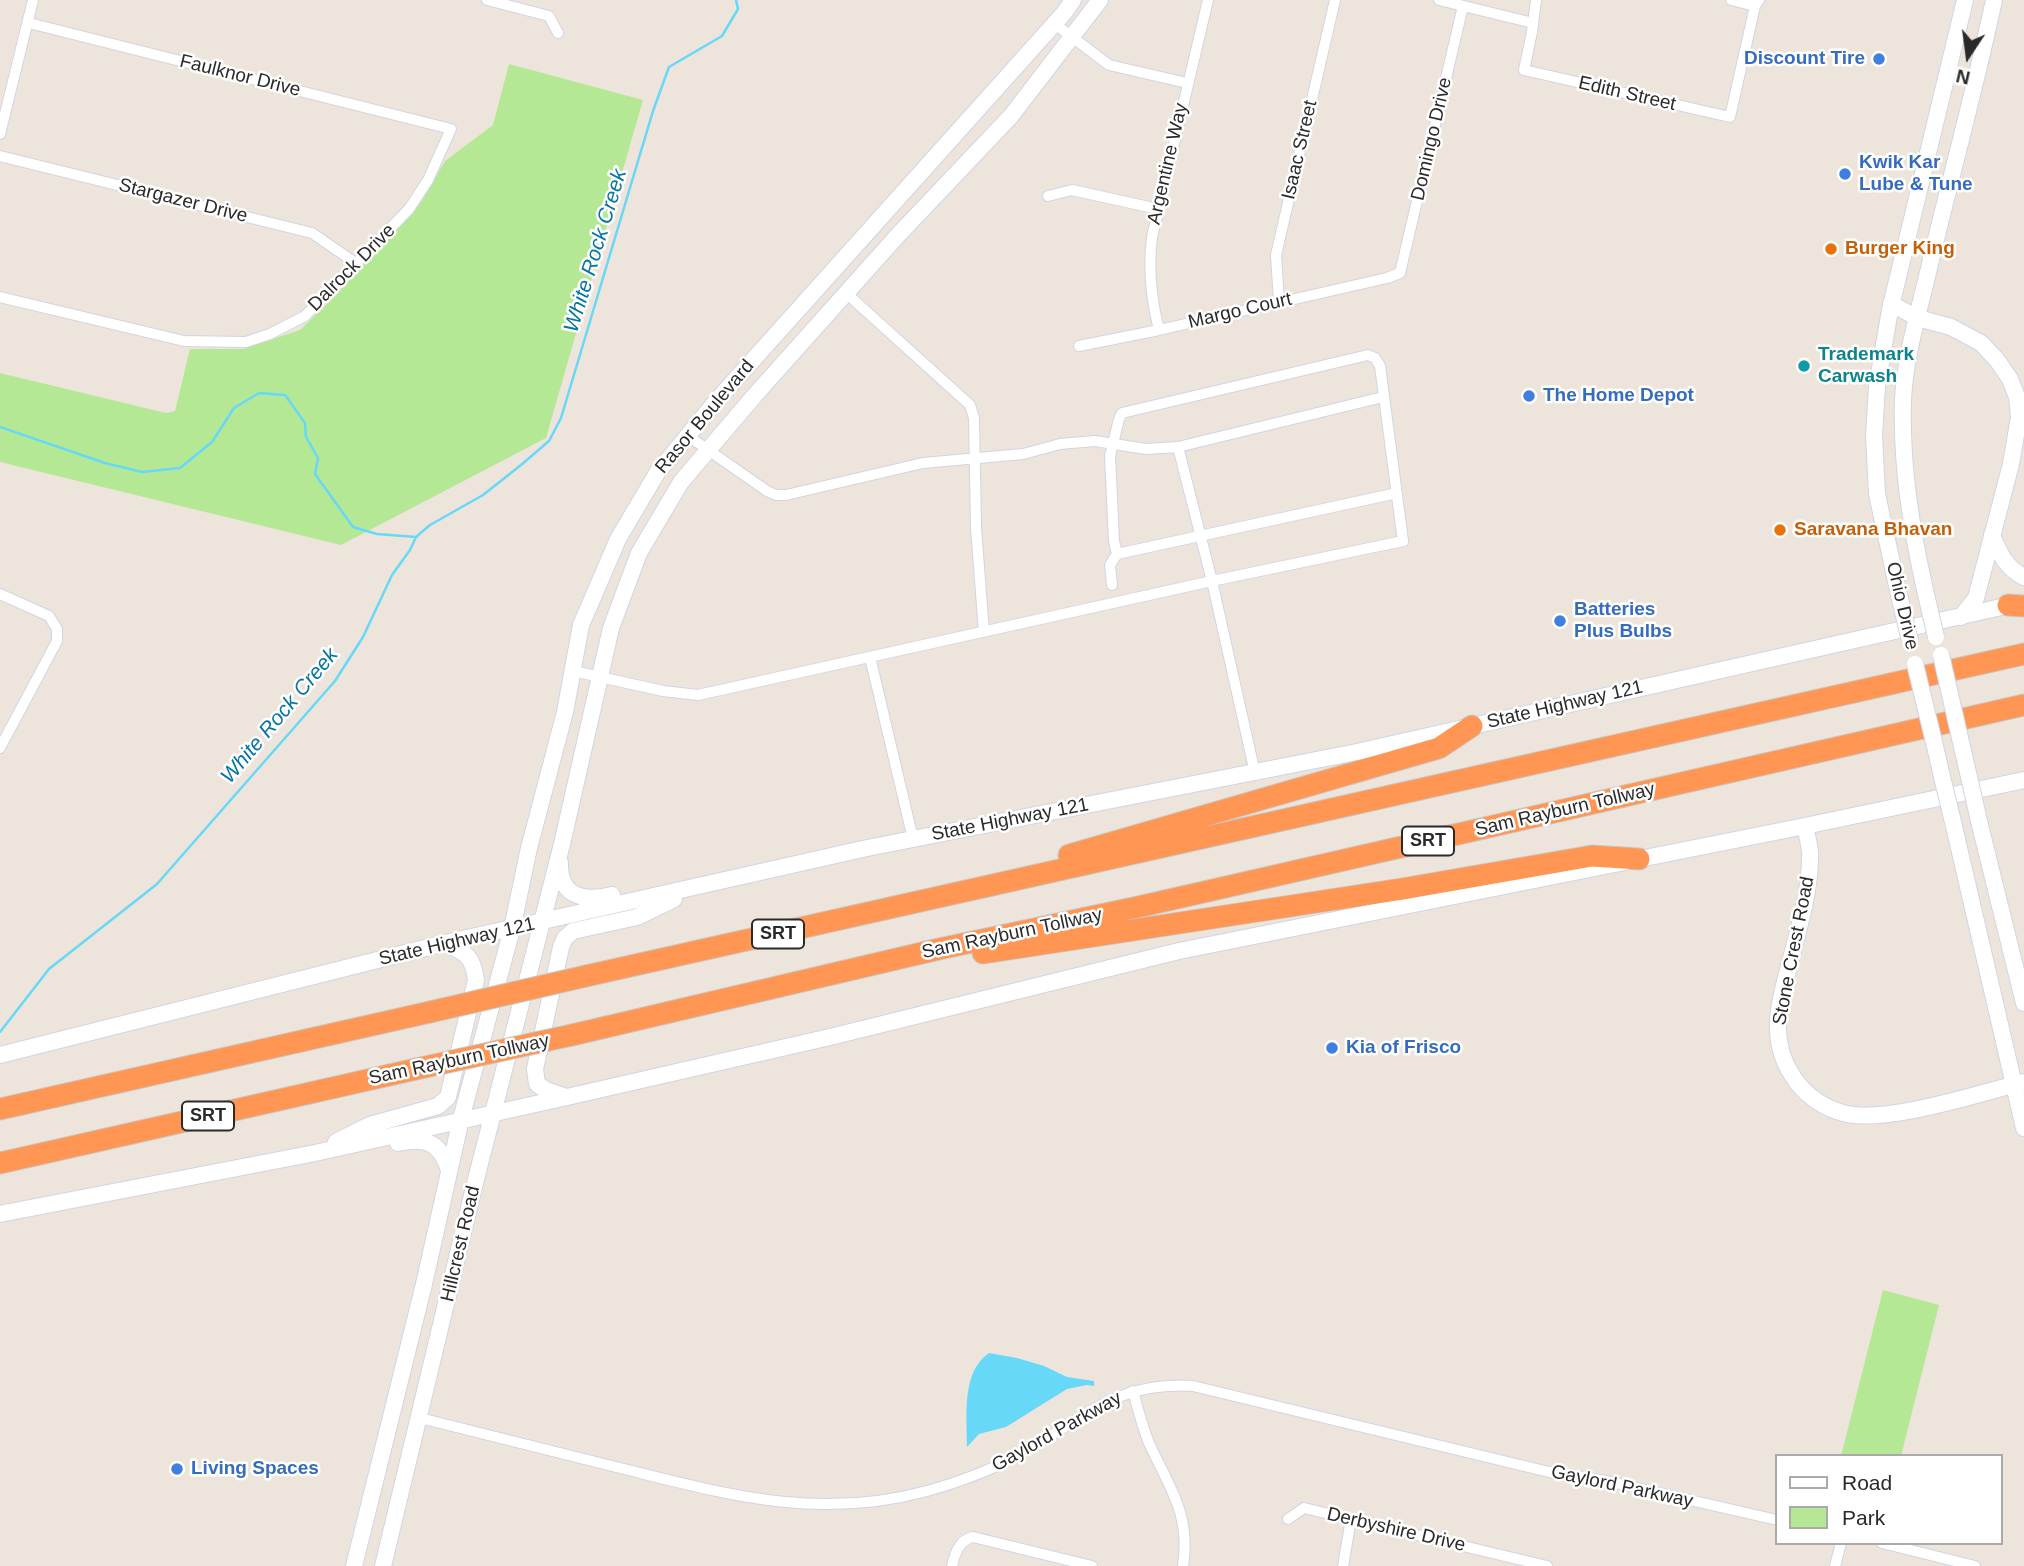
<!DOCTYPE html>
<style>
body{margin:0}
#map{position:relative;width:2024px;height:1566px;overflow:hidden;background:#ede5db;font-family:Helvetica,sans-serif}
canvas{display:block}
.legend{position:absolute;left:1775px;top:1454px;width:228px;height:91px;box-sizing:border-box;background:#fff;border:2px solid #aaa;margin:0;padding:9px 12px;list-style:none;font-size:21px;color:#2a2a2a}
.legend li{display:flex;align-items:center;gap:14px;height:35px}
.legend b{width:35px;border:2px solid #aaa}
.north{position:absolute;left:1933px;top:21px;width:70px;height:70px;-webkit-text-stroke:5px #fff;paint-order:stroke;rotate:193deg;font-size:19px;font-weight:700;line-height:28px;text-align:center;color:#2a2a2a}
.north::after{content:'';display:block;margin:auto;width:24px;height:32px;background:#2a2a2a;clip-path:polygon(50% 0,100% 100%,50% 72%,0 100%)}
</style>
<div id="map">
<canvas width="2024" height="1566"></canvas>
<ul class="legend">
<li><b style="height:9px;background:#fff"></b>Road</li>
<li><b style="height:19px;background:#b5e894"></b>Park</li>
</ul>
<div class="north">N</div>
</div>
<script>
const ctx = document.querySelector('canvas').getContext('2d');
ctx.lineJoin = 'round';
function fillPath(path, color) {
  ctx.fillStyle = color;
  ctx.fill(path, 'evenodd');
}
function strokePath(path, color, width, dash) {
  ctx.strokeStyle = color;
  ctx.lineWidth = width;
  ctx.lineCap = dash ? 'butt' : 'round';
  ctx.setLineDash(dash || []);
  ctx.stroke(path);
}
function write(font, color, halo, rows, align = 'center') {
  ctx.font = font + ' Helvetica,sans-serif';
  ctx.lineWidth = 5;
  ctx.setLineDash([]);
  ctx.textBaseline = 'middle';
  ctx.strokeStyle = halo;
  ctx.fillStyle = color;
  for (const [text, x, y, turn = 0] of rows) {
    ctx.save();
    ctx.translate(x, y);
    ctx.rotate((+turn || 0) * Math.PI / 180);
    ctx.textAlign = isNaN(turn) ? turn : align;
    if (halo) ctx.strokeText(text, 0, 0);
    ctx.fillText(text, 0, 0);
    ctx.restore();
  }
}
fillPath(new Path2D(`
 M509 64 643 100 546 438 341 545 0 462V373L166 413 175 411 190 349H243L300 330 332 299 422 201 445 161 493 125Z
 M1883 1290 1939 1305 1901 1456H1841Z`), '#b5e894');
fillPath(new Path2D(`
 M989 1353 1017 1358 1044 1366 1067 1377 1094 1381V1386L1087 1385 1067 1389 1006 1427 979 1434 967 1447C967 1417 961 1372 989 1353Z`), '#67d8f7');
strokePath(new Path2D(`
 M0 427 105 463 142 472 180 468 212 442 234 408 259 393 285 395 305 423 306 437 318 458 315 474 353 527 377 534 416 537
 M0 1032 49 969 157 884 335 681 363 637 392 575 410 550 416 537 430 525 483 495 521 465 549 441 561 418 653 111 669 67 722 36 738 9 736 0`), '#67d8f7', 2.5);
const street = new Path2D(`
 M487 0 549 16 558 33
 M1439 0 1533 23
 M1536 0 1532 32 1524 70 1730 117 1755 6 1759 0
 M1731 0 1755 6
 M1055 24 1109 65 1187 83
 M0 134 33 0
 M0 156 312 233 357 264
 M1048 196 1072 190 1158 209
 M846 293 970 405 974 418 976 528 984 632
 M0 297 184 341 246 342 270 334 305 316 409 209 428 180 451 129 29 23
 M1279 302 1276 255 1335 0
 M1159 330C1151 299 1148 270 1152 237L1208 0
 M1079 346 1159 330 1387 278 1400 273 1463 6
 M688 436 767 491 776 495H786L923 463 1023 454 1060 444 1095 441 1146 449 1178 447
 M1117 554 1397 493
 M1112 585 1110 565 1117 554 1114 541 1110 456 1119 419 1122 413 1368 355 1375 358 1380 366 1403 541 1212 581 1178 447 1383 397
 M0 594 49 616 57 629V641L0 748
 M870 657 913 839
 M573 671 663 691 698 695 1212 581 1255 773
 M1133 1391C1138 1409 1142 1426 1149 1443 1169 1487 1191 1514 1183 1566
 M420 1418C487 1435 553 1451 620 1468 726 1494 817 1521 927 1491 963 1481 997 1468 1029 1449 1088 1415 1120 1381 1193 1386L1549 1472 1607 1481 1777 1520
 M1288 1519 1304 1508 1547 1566
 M1882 1543 1975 1566
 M952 1566C955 1553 959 1540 973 1537L1092 1566
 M1343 1566 1351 1519
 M1835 1566 1841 1543`);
const secondary = new Path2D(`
 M1891 304 1918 318 1951 327 1981 343 1997 360 2010 379 2017 397 2019 417 2011 464 1976 598 1961 617
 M1992 535C1999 553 2006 568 2024 577
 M1925 590C1911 527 1901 465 1903 400 1905 355 1920 308 1930 264 1951 176 1975 89 1994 0
 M1899 595 1877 494 1874 436 1877 386 1890 310 1965 0
 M1960 738 1969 777
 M1934 742 1943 781
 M1979 821 2024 1003
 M1953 822 2024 1128
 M1805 826C1807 837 1811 848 1810 858 1810 902 1790 955 1781 999 1775 1026 1777 1052 1792 1075 1803 1094 1824 1109 1847 1114 1889 1123 1980 1093 2024 1082
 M560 863C559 897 585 902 612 895
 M0 1055 445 943 867 848 1357 752 2019 603
 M566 1097 546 1090 537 1084 535 1069 561 947 565 938 573 931 637 917 674 899
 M336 1142 370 1125 438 1106 448 1097 476 980C473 956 466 953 445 943
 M398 1143C426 1137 440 1142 449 1170
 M0 1214 315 1153 567 1097 830 1037 1179 951 1805 826 2024 780
 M354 1566 424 1284 461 1119 512 929 529 848 565 712 581 625 618 539 657 473 718 399 1064 13 1073 0
 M383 1566 473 1191 562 844 611 628 639 553 681 482 755 395 899 234 1011 116 1100 0`);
const highway = new Path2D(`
 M2008 605 2024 606
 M1069 855 1439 748 1472 726
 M983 953 1402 889 1592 856 1639 859
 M586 976 2024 654
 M572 1035 939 949 1138 907 2024 705
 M0 1109 430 1012
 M0 1163 416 1069`);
strokePath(street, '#d0d5e4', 12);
strokePath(secondary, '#d0d5e4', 18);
strokePath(highway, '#c8c8c8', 23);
strokePath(street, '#fff', 10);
strokePath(secondary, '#fff', 16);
strokePath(highway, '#ff9654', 21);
const secondaryBridge = new Path2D(`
 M1925 590 1936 637
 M1899 595 1910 641
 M1941 655 1960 738
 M1915 664 1934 742
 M1969 777 1979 821
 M1943 781 1953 822`);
const highwayBridge = new Path2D(`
 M430 1012 586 976
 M416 1069 572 1035`);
strokePath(secondaryBridge, '#d0d5e4', 18, []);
strokePath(highwayBridge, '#c8c8c8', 23, []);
strokePath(secondaryBridge, '#fff', 16);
strokePath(highwayBridge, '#ff9654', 21);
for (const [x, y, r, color] of [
 [1879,59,7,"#3f7fe0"],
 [1845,174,7,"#3f7fe0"],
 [1831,249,7,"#e8710a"],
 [1804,366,7,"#0f9aa8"],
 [1529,396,7,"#3f7fe0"],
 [1780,530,7,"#e8710a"],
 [1560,621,7,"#3f7fe0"],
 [1332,1048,7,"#3f7fe0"],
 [177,1469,7,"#3f7fe0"]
]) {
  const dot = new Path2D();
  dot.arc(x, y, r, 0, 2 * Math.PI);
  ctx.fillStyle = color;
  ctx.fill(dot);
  strokePath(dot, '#fff', 2.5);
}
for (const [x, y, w] of [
 [1428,841,52],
 [778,934,52],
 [208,1116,52]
]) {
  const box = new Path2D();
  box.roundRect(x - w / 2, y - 14.5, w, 29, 5);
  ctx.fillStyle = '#fff';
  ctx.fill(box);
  strokePath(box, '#2a2a2a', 2);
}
write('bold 18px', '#2a2a2a', null, [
 ["SRT",1428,841],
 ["SRT",778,934],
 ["SRT",208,1116]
]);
write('bold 19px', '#366cbe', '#fff', [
 ["Discount Tire",1865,59,"right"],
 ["Kwik Kar",1859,163],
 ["Lube & Tune",1859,185],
 ["The Home Depot",1543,396],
 ["Batteries",1574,610],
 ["Plus Bulbs",1574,632],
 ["Kia of Frisco",1346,1048],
 ["Living Spaces",191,1469]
], 'left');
write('19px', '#2a2a2a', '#fff', [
 ["Faulknor Drive",240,76,14],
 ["Edith Street",1627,94,13],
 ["Domingo Drive",1432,139,-77],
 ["Isaac Street",1300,150,-77],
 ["Argentine Way",1168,164,-77],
 ["Stargazer Drive",183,201,14],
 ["Dalrock Drive",352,268,-45],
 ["Margo Court",1240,311,-13],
 ["Rasor Boulevard",705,417,-50],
 ["Ohio Drive",1902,606,77],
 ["State Highway 121",1565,705,-13],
 ["Sam Rayburn Tollway",1565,810,-13],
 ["State Highway 121",1010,820,-11],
 ["Sam Rayburn Tollway",1012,934,-12],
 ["State Highway 121",457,942,-13],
 ["Stone Crest Road",1794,951,-79],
 ["Sam Rayburn Tollway",459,1060,-12],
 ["Hillcrest Road",461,1244,-77],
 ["Gaylord Parkway",1057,1432,-29],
 ["Gaylord Parkway",1622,1487,12],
 ["Derbyshire Drive",1396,1530,13]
]);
write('bold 19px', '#c56008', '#fff', [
 ["Burger King",1845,249],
 ["Saravana Bhavan",1794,530]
], 'left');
write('bold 19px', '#0d838f', '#fff', [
 ["Trademark",1818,355],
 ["Carwash",1818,377]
], 'left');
write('italic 21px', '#0475a4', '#fff', [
 ["White Rock Creek",596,251,-73],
 ["White Rock Creek",280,716,-50]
]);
</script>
